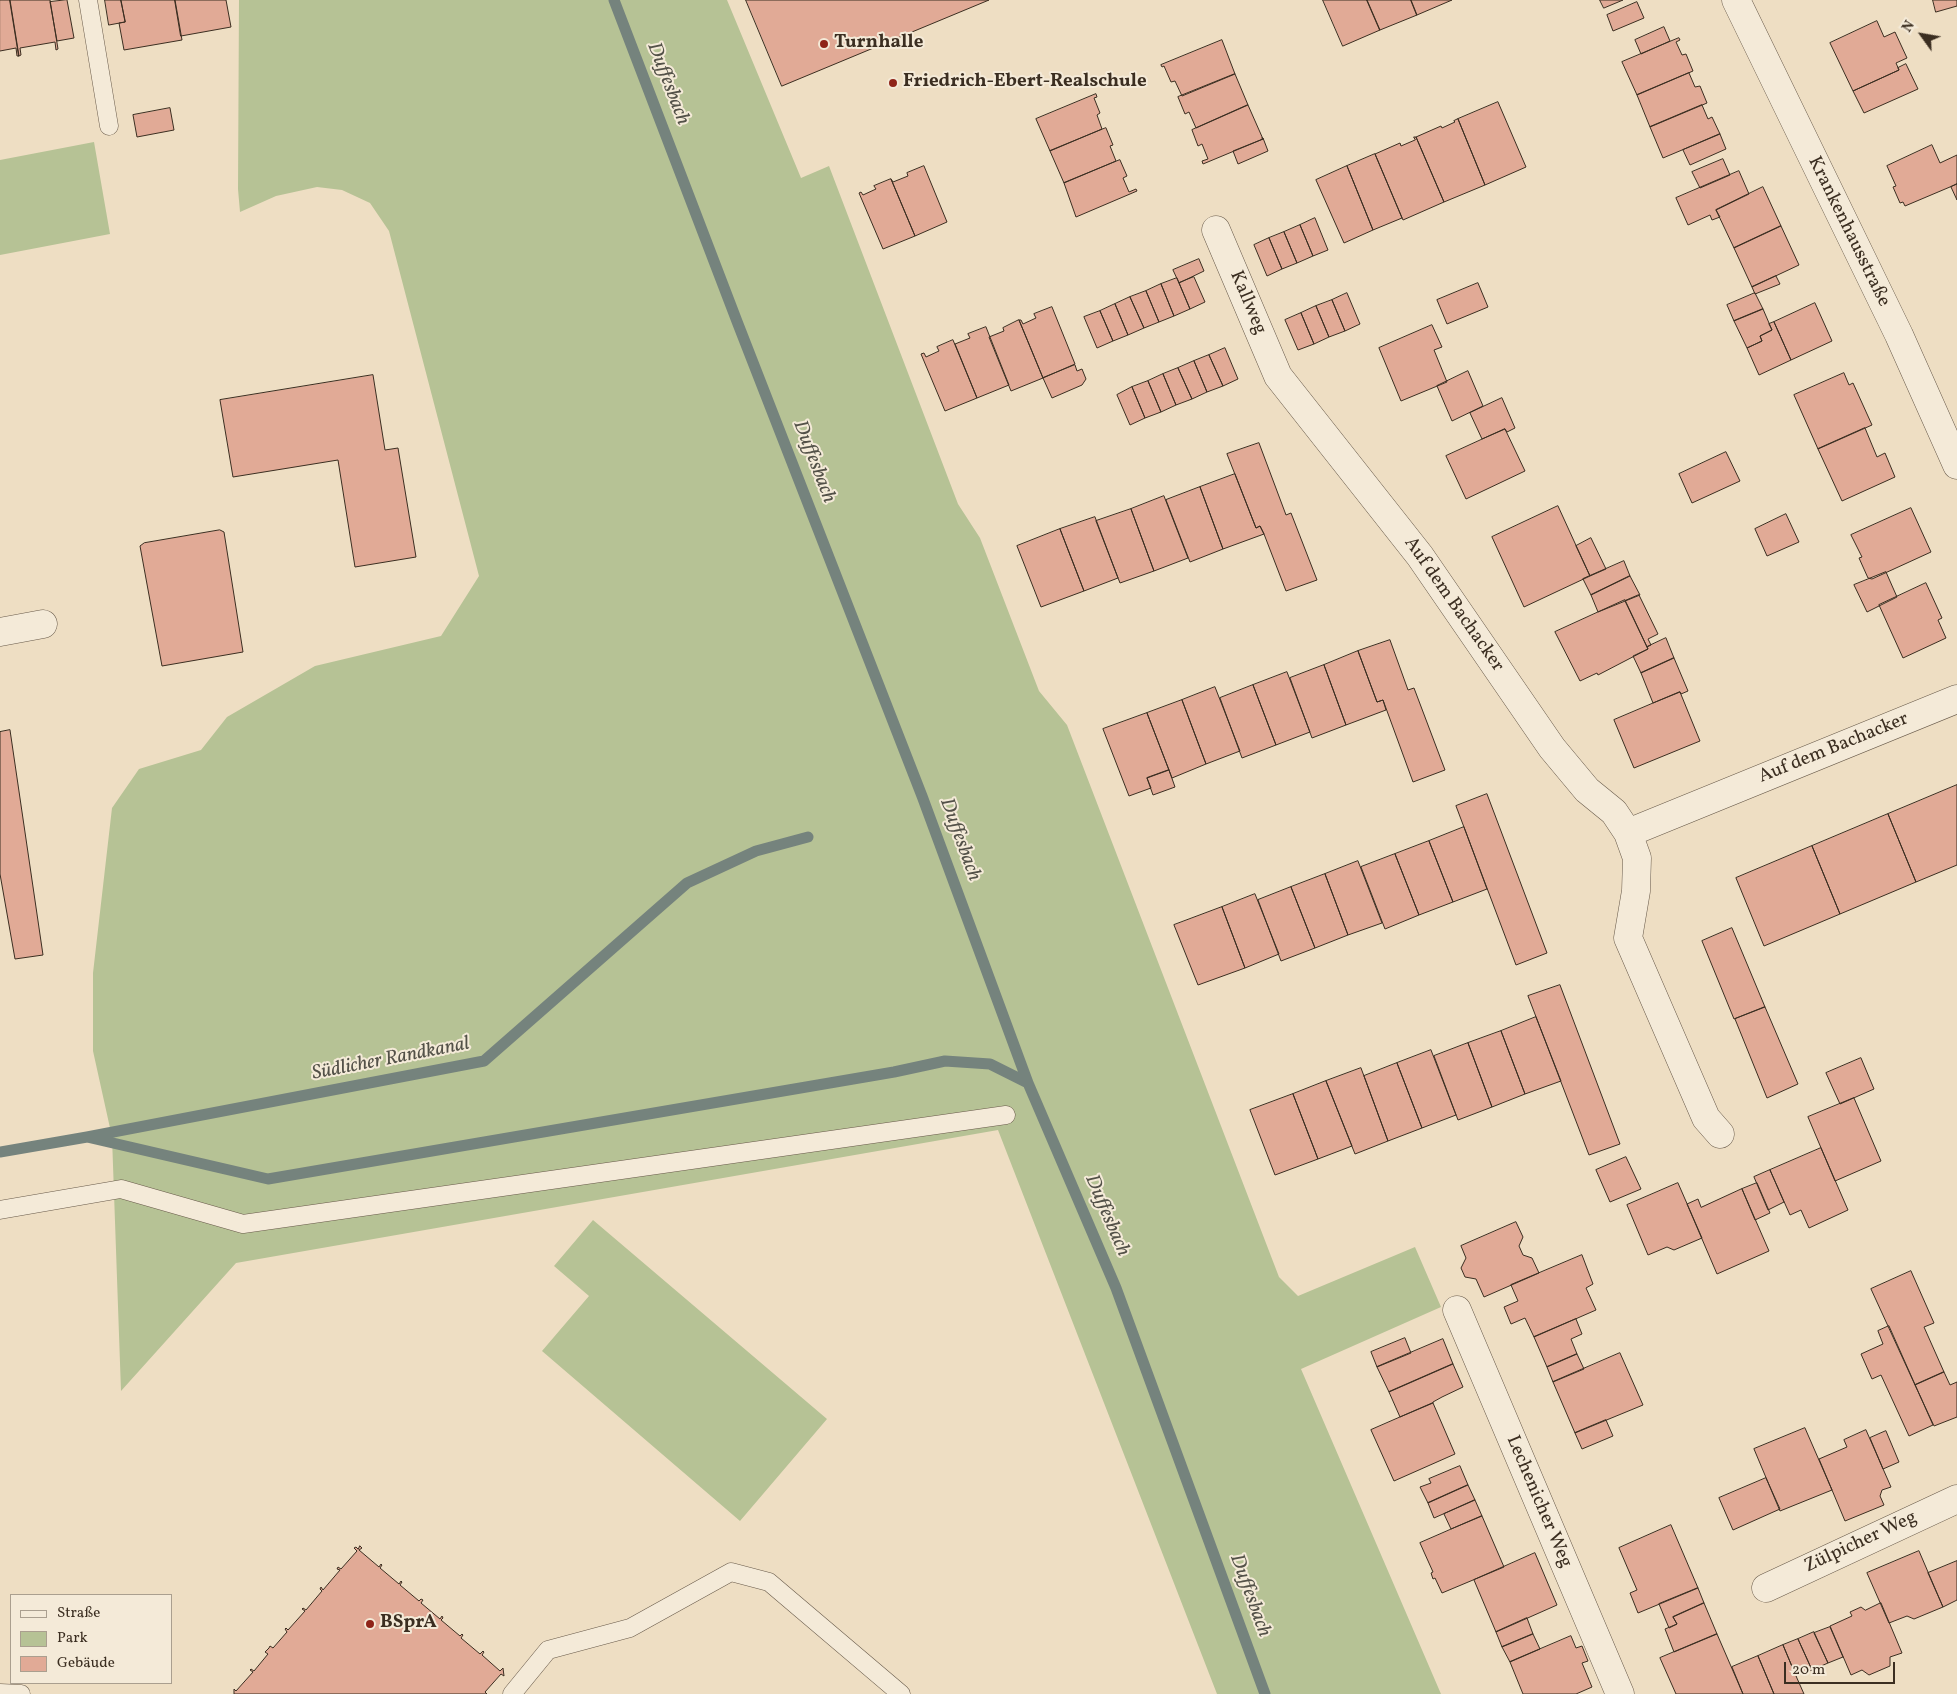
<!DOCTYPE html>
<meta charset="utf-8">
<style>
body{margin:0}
#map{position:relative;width:1957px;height:1694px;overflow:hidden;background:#eedec3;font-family:Vollkorn,serif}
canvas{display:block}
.legend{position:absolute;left:10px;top:1594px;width:162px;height:90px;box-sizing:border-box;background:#f4ead8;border:1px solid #aa9f8f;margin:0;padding:6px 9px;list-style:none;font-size:15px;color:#3b2e21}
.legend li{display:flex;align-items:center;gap:10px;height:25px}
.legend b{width:25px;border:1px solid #aa9f8f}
.north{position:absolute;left:1897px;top:10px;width:50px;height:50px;-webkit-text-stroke:4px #f4ead8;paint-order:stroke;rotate:302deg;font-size:14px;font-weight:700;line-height:20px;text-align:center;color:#3b2e21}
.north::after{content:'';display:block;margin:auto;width:18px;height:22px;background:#3b2e21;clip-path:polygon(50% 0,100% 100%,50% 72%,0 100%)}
.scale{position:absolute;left:1784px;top:1662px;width:111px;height:22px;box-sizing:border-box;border:2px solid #3b2e21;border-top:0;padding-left:6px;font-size:15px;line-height:18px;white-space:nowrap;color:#3b2e21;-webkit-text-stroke:4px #f4ead8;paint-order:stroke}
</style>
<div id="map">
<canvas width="1957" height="1694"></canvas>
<ul class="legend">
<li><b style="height:6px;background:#f4ead8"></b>Straße</li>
<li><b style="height:14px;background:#b6c295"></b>Park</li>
<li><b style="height:14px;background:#e1aa96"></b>Gebäude</li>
</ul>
<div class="north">N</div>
<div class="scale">20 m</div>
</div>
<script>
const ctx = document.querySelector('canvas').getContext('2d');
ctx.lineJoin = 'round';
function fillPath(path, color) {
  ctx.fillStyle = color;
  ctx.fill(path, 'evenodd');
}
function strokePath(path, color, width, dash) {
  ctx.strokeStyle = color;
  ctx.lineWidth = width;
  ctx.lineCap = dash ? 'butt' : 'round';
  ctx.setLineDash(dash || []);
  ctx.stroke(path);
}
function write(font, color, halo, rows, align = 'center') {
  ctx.font = font + ' Vollkorn,serif';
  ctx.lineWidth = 4;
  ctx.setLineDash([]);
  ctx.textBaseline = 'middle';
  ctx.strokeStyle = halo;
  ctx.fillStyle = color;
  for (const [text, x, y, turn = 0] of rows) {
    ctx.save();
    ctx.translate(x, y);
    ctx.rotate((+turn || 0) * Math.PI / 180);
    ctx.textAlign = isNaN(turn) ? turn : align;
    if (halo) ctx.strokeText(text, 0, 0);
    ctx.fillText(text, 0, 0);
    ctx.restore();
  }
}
fillPath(new Path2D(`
 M239 0H727L801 178 829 166 958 504 980 538 1039 691 1067 725 1279 1277 1298 1296 1415 1247 1441 1307 1301 1369 1441 1694H1217L998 1130 236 1263 121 1391 112 1137 93 1051V973L112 808 139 769 201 750 227 717 315 666 441 636 479 576 389 231 370 203 342 190 317 187 276 196 240 212 238 189Z
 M94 142 110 234 0 255V160Z
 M593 1220 827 1419 740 1521 542 1351 589 1296 554 1266Z`), '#b6c295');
strokePath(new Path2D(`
 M614 0 738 324 922 796 1028 1083 1116 1288 1265 1694
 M87 1137 268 1179 894 1072 945 1061 990 1064 1028 1083
 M0 1152 87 1137 484 1061 687 883 756 851 808 837`), '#75837d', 11);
const building = new Path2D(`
 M0 0H10L19 56H17L16 48 0 51Z
 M10 0H50L58 49 56 50 55 42 20 48 21 55 19 56Z
 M67 0 74 38 57 41 50 2Z
 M105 0H121L125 22 109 25Z
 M121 0H175L182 40 124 50 119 23 125 22Z
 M175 0H226L231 27 181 36Z
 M746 0H989L782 86Z
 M1323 0H1367L1380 30 1343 46Z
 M1367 0H1411L1417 15 1380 30Z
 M1411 0H1452L1417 15Z
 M1600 0H1623L1604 8Z
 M1933 0H1957V6L1936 12Z
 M1637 2 1644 18 1613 31 1607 15Z
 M1877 21 1884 37 1895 32 1907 58 1896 63 1899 70 1853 91 1830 43Z
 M1664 27 1670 41 1641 54 1635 40Z
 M1679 38 1680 40 1676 42 1682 55 1686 54 1693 71 1637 95 1622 62Z
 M1222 40 1235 74 1182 96 1175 81 1171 82 1164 66 1162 67 1161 65Z
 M1906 64 1918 89 1864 113 1853 91 1899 70 1898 68Z
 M1689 73 1695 87 1700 86 1707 103 1650 127 1637 95Z
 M1235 74 1248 105 1196 128 1189 112 1185 114 1178 97Z
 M1096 94 1097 97 1094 98 1100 113 1097 115 1102 129 1050 151 1036 119Z
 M1498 102 1526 167 1485 185 1458 119Z
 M1248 105 1263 139 1203 164 1202 161 1208 159 1202 144 1198 146 1192 130Z
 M1702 105 1708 119 1712 117 1720 134 1663 158 1650 127Z
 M170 108 174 130 137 137 133 115Z
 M1458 119 1485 185 1444 202 1416 137 1441 126 1442 128 1455 122 1454 121Z
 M1106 128 1113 145 1110 146 1116 161 1064 183 1050 151Z
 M1720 134 1726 149 1690 165 1683 150Z
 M1414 137H1416L1444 202 1403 220 1375 154 1400 143 1401 146 1415 140Z
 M1262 138H1263L1268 151 1238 164 1233 151 1263 139Z
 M1932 145 1940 163 1957 155V184L1905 206 1903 202 1900 203 1893 187 1896 186 1887 166Z
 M1375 154 1402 218 1373 230 1347 166Z
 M1723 159 1730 175 1700 188 1692 172Z
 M1120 160 1127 176 1123 178 1129 192 1136 189 1137 191 1076 217 1064 183Z
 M924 166 947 222 915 236 891 179 893 182 908 176 907 173Z
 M1347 166 1373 230 1344 243 1316 180Z
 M1739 171 1749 194 1716 210 1720 217 1712 220 1710 215 1688 225 1676 198Z
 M891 179 915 236 883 249 859 193 861 192 863 195 876 189 874 186Z
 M1957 184V200L1951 187Z
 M1763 187 1781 226 1734 248 1716 210Z
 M1315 218 1328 250 1313 256 1300 225Z
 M1300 225 1313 256 1297 263 1284 232Z
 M1781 226 1799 265 1752 287 1734 248Z
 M1284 232 1297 263 1282 269 1269 238Z
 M1269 238 1282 269 1267 276 1254 245Z
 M1199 259 1204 271 1179 283 1173 270Z
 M1776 276 1780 284 1755 294 1752 287Z
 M1194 277 1205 302 1190 309 1179 283Z
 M1177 278 1190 309 1174 316 1161 284Z
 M1478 283 1488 307 1447 324 1437 300Z
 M1161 284 1174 316 1159 322 1146 291Z
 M1146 291 1159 322 1144 328 1130 297Z
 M1347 293 1360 324 1345 331 1332 300Z
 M1755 293 1763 309 1734 321 1727 305Z
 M1130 297 1144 328 1128 335 1115 304Z
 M1332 300 1345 331 1329 337 1316 306Z
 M1815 303 1832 341 1791 360 1774 322Z
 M1115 304 1128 335 1113 341 1100 311Z
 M1316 306 1329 337 1314 344 1301 313Z
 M1052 307 1075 364 1043 378 1019 320H1021L1023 324 1036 318 1034 314Z
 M1763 309 1772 330 1760 336 1762 341 1747 348 1734 321Z
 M1100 311 1113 341 1097 348 1084 317Z
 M1301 313 1314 344 1298 350 1285 320Z
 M1019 320 1043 378 1011 391 989 337 1004 331 1003 328Z
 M1774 322 1791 360 1759 375 1747 348 1762 341 1760 336 1772 330 1769 324Z
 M1432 325 1442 347 1434 350 1447 382 1401 401 1379 348Z
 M986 327 1009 385 977 398 955 344 970 338 968 334Z
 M953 340 977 398 945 411 921 354 924 353 926 357 939 351 937 347Z
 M1225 348 1238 379 1223 386 1209 355Z
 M1209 355 1223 386 1207 392 1194 361Z
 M1194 361 1207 392 1192 399 1178 368Z
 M1075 365 1077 371 1082 369 1086 379 1082 385 1052 398 1043 378Z
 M1178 368 1192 399 1176 405 1163 374Z
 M1468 371 1483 406 1452 421 1437 386Z
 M1844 373 1849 385 1853 383 1872 425 1818 449 1794 395Z
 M1163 374 1176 405 1161 412 1148 381Z
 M373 375 385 450 398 448 416 557 355 567 338 460 233 477 220 400Z
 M1148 381 1161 412 1145 418 1132 387Z
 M1132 387 1145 418 1130 425 1117 395Z
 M1502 398 1515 428 1507 432 1505 429 1482 439 1470 413Z
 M1865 428 1877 457 1885 453 1895 477 1842 501 1818 449Z
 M1505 429 1525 471 1466 499 1446 456Z
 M1259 443 1286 515 1291 513 1317 580 1286 591 1264 534 1260 526 1256 528 1227 454Z
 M1726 452 1740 481 1692 503 1679 474Z
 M1235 474 1256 528 1260 526 1264 534 1223 549 1200 487Z
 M1200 487 1223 549 1190 562 1166 500Z
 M1164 496 1188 558 1154 571 1131 509Z
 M1558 506 1590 576 1524 607 1492 537Z
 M1911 508 1931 552 1872 579 1868 578 1859 558 1862 557 1851 535Z
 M1131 509 1154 571 1120 583 1096 521Z
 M1786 514 1799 542 1767 556 1755 529Z
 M1095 517 1118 578 1084 591 1060 529Z
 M1060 529 1084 591 1041 607 1017 546Z
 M220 530 224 532 243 652 162 666 140 546 144 543Z
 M1591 538 1606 569 1590 576 1576 546Z
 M1624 561 1630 576 1591 595 1583 579Z
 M1886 572 1897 597 1867 612 1854 585Z
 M1630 576 1640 595 1598 612 1591 595Z
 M1926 583 1942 618 1938 620 1946 638 1903 658 1879 605Z
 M1639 595 1658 634 1648 639 1651 645 1647 647 1625 601Z
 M1625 600 1648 649 1598 675 1597 673 1580 681 1555 632Z
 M1666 638 1674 658 1641 673 1633 656 1648 649 1647 647Z
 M1390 640 1408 690 1414 688 1445 770 1413 782 1383 700 1377 702 1358 651Z
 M1358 651 1377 702 1383 700 1386 710 1346 725 1324 665Z
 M1674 658 1688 691 1681 694 1680 692 1653 703 1641 673Z
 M1324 665 1346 725 1312 738 1290 678Z
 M1287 672 1310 732 1276 745 1253 685Z
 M1253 685 1276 745 1242 758 1220 698Z
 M1215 687 1240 751 1206 764 1182 700Z
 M1680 692 1700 741 1634 768 1614 720Z
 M1182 700 1206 764 1172 778 1147 713Z
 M1147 713 1169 770 1147 778 1151 788 1129 796 1103 729Z
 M10 730 43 955 15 959 0 874V732Z
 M1169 770 1175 787 1153 795 1147 778Z
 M1957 785V865L1916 882 1888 814Z
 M1487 794 1547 953 1516 965 1456 806Z
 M1888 814 1916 882 1840 914 1812 846Z
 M1464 827 1487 889 1453 902 1429 841Z
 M1429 841 1453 902 1419 915 1395 854Z
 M1812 846 1840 914 1764 946 1736 878Z
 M1395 854 1419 915 1385 929 1361 867Z
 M1358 861 1382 923 1348 935 1325 874Z
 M1325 874 1348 935 1315 948 1291 887Z
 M1291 887 1315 948 1281 961 1258 900Z
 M1255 894 1279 954 1245 968 1222 907Z
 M1222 907 1245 968 1198 985 1174 925Z
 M1732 928 1765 1007 1734 1019 1702 941Z
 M1560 985 1620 1144 1589 1155 1528 996Z
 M1765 1007 1798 1084 1767 1098 1735 1019Z
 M1536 1017 1561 1081 1525 1094 1501 1031Z
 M1501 1031 1525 1094 1492 1107 1468 1043Z
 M1468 1043 1492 1107 1458 1120 1434 1056Z
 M1431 1050 1456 1115 1422 1128 1397 1063Z
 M1861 1058 1874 1089 1840 1104 1826 1073Z
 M1397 1063 1422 1128 1388 1141 1364 1076Z
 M1361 1068 1388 1141 1355 1154 1326 1081Z
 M1326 1081 1352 1146 1318 1159 1293 1094Z
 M1293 1094 1318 1159 1275 1175 1250 1110Z
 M1854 1098 1881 1161 1835 1181 1808 1117Z
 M1821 1148 1848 1210 1809 1228 1801 1210 1790 1215 1770 1170Z
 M1626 1157 1641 1189 1610 1202 1596 1170Z
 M1770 1170 1784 1202 1768 1210 1754 1177Z
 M1678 1183 1702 1238 1674 1250 1667 1247 1648 1255 1627 1205Z
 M1757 1183 1770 1213 1755 1220 1742 1189Z
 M1742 1189 1769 1251 1717 1274 1687 1204 1698 1199 1701 1207Z
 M1516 1222 1523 1237 1519 1246 1523 1255 1532 1258 1539 1273 1484 1297 1476 1279 1465 1277 1461 1268 1466 1258 1461 1246Z
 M1582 1255 1593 1284 1586 1288 1596 1310 1534 1337 1525 1318 1511 1324 1504 1307 1518 1301 1511 1285Z
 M1911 1271 1934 1323 1924 1327 1944 1372 1915 1385 1871 1289Z
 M1576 1319 1582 1334 1571 1339 1577 1354 1547 1367 1534 1337Z
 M1889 1326 1933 1425 1909 1436 1881 1375 1872 1379 1861 1354 1883 1344 1878 1331Z
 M1405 1338 1411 1353 1377 1367 1371 1352Z
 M1443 1339 1453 1364 1389 1392 1377 1367Z
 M1620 1353 1643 1405 1575 1433 1553 1382Z
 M1577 1354 1584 1369 1553 1382 1547 1367Z
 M1453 1364 1463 1387 1442 1397 1433 1402V1403L1400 1417 1389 1392Z
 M1944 1372 1950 1385 1957 1382V1417L1934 1426 1915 1385Z
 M1433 1403 1455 1454 1394 1481 1371 1430Z
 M1606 1420 1613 1436 1582 1449 1575 1433Z
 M1805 1428 1832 1490 1780 1511 1754 1449Z
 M1866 1430 1891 1487 1882 1490 1880 1496 1884 1505 1845 1521 1819 1459 1847 1447 1844 1440Z
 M1886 1431 1899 1462 1883 1469 1870 1438Z
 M1460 1466 1468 1485 1428 1503 1420 1487 1431 1483 1429 1479Z
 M1766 1478 1780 1509 1733 1530 1719 1498Z
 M1468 1485 1475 1500 1434 1518 1428 1503Z
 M1475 1500 1482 1516 1451 1529 1444 1514Z
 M1482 1516 1504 1567 1442 1593 1435 1578 1433 1579 1431 1573 1433 1572 1420 1543Z
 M1671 1525 1698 1588 1638 1613 1630 1593 1637 1590 1619 1548Z
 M360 1546 362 1548 359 1550 379 1567 381 1564 382 1565 380 1568 399 1584 401 1581 402 1582 400 1585 419 1601 421 1599 423 1600 421 1603 440 1619 442 1616 443 1618 441 1620 460 1636 462 1634 463 1635 461 1638 480 1654 483 1651 484 1652 482 1655 500 1671 503 1668 504 1676 501 1674 485 1692 487 1694H234V1689L236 1691 253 1672 250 1670 251 1669 254 1671 268 1654 265 1652 269 1648 270 1646 273 1648 287 1632 285 1629 286 1628 288 1630 305 1611 302 1609 303 1608 306 1610 322 1591 320 1589 321 1587 323 1590 340 1570 337 1569 338 1567 341 1569 357 1551 354 1548 356 1547 358 1549Z
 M1919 1551 1943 1607 1914 1619 1907 1616 1889 1623 1867 1573Z
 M1535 1553 1557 1605 1496 1632 1474 1580Z
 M1957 1561V1600L1943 1607 1928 1573Z
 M1698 1588 1704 1603 1673 1617 1677 1624 1669 1628 1659 1604Z
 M1704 1603 1717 1634 1674 1652 1665 1629 1677 1624 1673 1617Z
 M1881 1603 1902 1653 1890 1657V1666L1869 1675 1862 1670 1851 1675 1830 1626 1852 1616 1850 1612 1861 1607 1865 1610Z
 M1527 1618 1533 1634 1502 1647 1496 1632Z
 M1830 1627 1843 1657 1828 1663 1814 1633Z
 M1814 1632 1828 1663 1812 1670 1798 1639Z
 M1533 1634 1540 1649 1510 1662 1502 1647Z
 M1717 1634 1743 1694H1676L1660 1658Z
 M1571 1636 1576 1648 1582 1646 1588 1661 1582 1663 1592 1687 1576 1694H1523L1510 1662Z
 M1798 1639 1812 1670 1796 1676 1783 1645Z
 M1783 1645 1796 1676 1804 1694H1774L1758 1656Z
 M1758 1656 1774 1694H1743L1732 1667Z`);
fillPath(building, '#e1aa96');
strokePath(building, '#3b2e21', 1);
const service = new Path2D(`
 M88 0 109 126
 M0 1210 121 1189 243 1224 1006 1115
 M0 1693 21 1694
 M512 1694 548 1650 630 1628 731 1572 769 1582 901 1694`);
const minor = new Path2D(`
 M1216 230 1278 376 1420 556 1552 748 1587 790 1614 812 1628 833 1637 858 1636 891 1628 938 1706 1118 1720 1134
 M0 632 43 624
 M1628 833 1957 699
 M1457 1310 1620 1694
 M1766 1588 1957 1499`);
const tertiary = new Path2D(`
 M1736 0 1899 335 1957 465`);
strokePath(service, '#685a4a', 19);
strokePath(minor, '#685a4a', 29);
strokePath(tertiary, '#685a4a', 29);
strokePath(service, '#f4ead8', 18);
strokePath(minor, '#f4ead8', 28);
strokePath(tertiary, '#f4ead8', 28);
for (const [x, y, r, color] of [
 [824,44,5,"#8f2418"],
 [893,83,5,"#8f2418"],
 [370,1624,5,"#8f2418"]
]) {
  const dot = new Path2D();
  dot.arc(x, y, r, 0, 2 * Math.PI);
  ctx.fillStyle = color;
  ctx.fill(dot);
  strokePath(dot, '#f4ead8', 2);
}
write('bold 19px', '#3b2e21', '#f4ead8', [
 ["Turnhalle",834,44],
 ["Friedrich-Ebert-Realschule",903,83],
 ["BSprA",380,1624]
], 'left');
write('19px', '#3b2e21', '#f4ead8', [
 ["Krankenhausstraße",1848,232,64],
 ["Kallweg",1247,303,67],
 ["Auf dem Bachacker",1453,605,55],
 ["Auf dem Bachacker",1834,749,-22],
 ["Lechenicher Weg",1538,1502,67],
 ["Zülpicher Weg",1861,1543,-25]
]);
write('italic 20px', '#535148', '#f4ead8', [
 ["Duffesbach",667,84,69],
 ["Duffesbach",813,462,69],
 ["Duffesbach",959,840,70],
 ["Südlicher Randkanal",391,1060,-11],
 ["Duffesbach",1106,1216,67],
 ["Duffesbach",1249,1596,70]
]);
</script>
